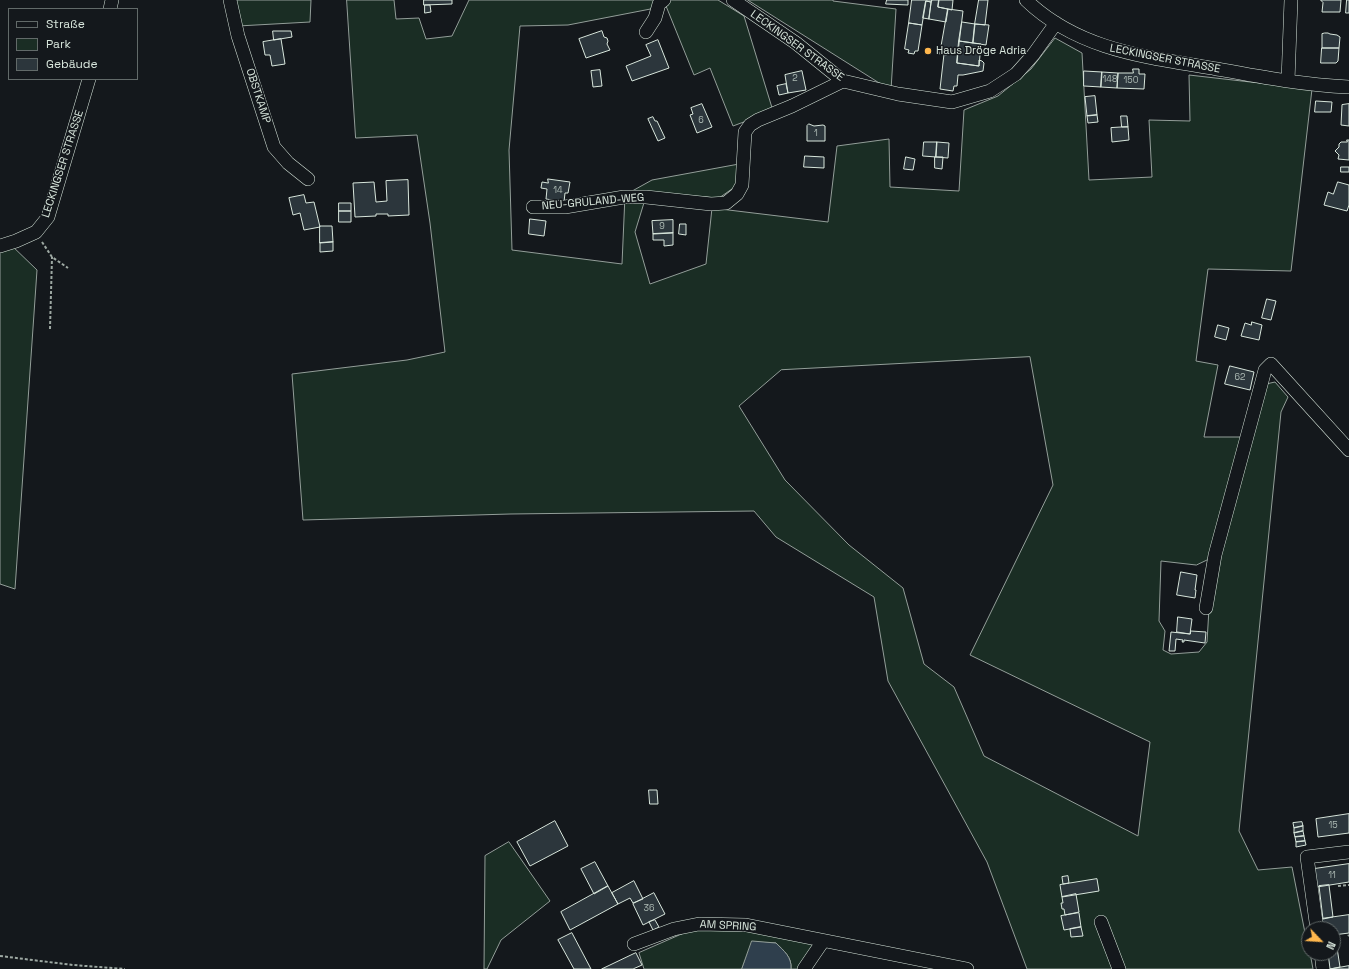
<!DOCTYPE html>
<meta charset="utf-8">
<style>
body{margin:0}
#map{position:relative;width:1349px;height:969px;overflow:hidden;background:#14181c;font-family:"Space Grotesk",sans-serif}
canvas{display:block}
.legend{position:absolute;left:8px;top:8px;width:130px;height:72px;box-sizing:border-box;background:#14181c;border:1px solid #626a69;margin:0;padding:5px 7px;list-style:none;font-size:12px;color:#d8e6dc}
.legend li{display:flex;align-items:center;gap:8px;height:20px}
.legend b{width:20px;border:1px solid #626a69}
.north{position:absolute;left:1301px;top:921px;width:40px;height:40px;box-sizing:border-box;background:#14181c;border:1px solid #626a69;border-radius:50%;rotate:115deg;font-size:11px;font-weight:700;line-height:16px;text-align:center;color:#d8e6dc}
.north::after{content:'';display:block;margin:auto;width:14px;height:18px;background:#ffb74d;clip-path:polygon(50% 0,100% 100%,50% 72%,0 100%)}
</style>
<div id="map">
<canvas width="1349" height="969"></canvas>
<ul class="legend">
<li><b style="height:5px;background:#14181c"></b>Straße</li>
<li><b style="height:11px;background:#1a2d24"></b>Park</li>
<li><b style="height:11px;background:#2c363c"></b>Gebäude</li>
</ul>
<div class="north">N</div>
</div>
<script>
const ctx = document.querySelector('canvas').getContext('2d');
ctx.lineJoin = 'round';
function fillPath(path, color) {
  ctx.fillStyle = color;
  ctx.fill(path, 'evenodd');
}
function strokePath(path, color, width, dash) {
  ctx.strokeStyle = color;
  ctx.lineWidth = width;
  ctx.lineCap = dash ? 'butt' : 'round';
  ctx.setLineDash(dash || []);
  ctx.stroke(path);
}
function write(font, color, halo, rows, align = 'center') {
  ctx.font = font + ' "Space Grotesk",sans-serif';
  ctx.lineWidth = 3;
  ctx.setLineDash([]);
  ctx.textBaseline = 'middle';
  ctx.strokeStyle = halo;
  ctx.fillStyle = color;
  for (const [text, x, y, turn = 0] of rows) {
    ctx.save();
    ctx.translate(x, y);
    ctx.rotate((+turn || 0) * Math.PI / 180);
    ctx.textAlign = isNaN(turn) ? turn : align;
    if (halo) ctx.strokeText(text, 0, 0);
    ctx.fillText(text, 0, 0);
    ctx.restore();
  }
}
const green = new Path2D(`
 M232 0H311L310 22 238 26Z
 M347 0H394L396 19 419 18 426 39 452 36 469 0H718L744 16 773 111 733 126 710 68 694 75 666 6 568 25 520 26 509 150 512 250 622 264 625 195 652 180 739 164V184L719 198 647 193 635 232 650 284 706 264 712 208 828 222 837 146 889 139 890 187 959 191 964 110 998 96 1031 69 1055 38 1082 53 1089 180 1152 177 1149 120 1190 121 1189 75 1312 89 1291 271 1208 269 1196 361 1218 365 1204 437H1244L1266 384 1275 382 1288 397 1281 412 1239 831 1258 870 1292 867 1309 953H1310L1313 969H1027L987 862 888 681 874 597 776 537 754 511 510 514 303 520 292 374 407 360 445 352 430 223 417 135 356 138ZM1030 357 1053 485 970 655 1150 742 1138 836 984 756 954 687 924 664 903 588 849 545 785 480 739 406 781 370ZM1212 558 1207 642 1199 652 1171 654 1163 650 1165 631 1159 621 1161 561 1196 565Z
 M748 0H833V1L896 9 891 90Z
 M8 242 37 270 15 589 0 584V245Z
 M509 842 550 901 501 940 487 969H484L485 856Z
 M698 927 746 929 814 942 801 969H791C792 957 784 951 776 943L753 942 742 969H644L639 953Z`);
fillPath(green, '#1a2d24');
strokePath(green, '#939e99', 1);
const water = new Path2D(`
 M752 941 776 943C784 951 792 957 791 969H742Z`);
fillPath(water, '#2f3f4d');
strokePath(water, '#939e99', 1);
const building = new Path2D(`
 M424 0H452V4L424 5Z
 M887 0H908V5L886 4Z
 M912 0H932L931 2 926 1 922 25 909 23Z
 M932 0H939L938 7 948 9 946 22 929 19Z
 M939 0H953L952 10 938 7Z
 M979 0H988L985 25 975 24Z
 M1321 0H1341L1340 12H1322L1323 3Z
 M1347 0H1349V13H1346Z
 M926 1 931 2 929 19 923 18Z
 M425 5H430L431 12 425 13Z
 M948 9 963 11 958 52 946 50V55L944 54H940Z
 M962 22 975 24 973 43 959 41Z
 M909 23 922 25 918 51H915L914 54 908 53 909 50 905 49Z
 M975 24 989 25 986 45 973 43Z
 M273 31H291L292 37 274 40Z
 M602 31 604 37 607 38 608 41 607 44 610 50 586 58 579 39Z
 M1325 33H1328L1330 34 1337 35 1340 37 1339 48H1322V34Z
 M281 39 285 64 272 66 270 55H265L263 42Z
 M658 40 669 68 632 81 626 66 651 56 646 45Z
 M959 41 981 44 979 66 957 63Z
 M1322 48H1339L1338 61 1336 63H1321Z
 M946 50 958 52 957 63 979 66V60L982 61 984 63 983 71 963 75H958L957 86H954L953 91 940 89 944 54 946 55Z
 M1133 69H1139V74H1145L1144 89 1117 88 1118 73H1133Z
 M600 70 602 86 593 87 591 71Z
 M802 71 806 90 788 93 785 75Z
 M1084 71 1102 72 1101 87 1084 86Z
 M1102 72 1118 73 1117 88 1101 87Z
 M786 84 788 93 779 95 777 86Z
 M1095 96 1097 115 1087 116 1085 97Z
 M1316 101 1332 102 1331 112H1315Z
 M702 104 712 127 697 133 690 115 693 114 691 108Z
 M1349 104V126L1341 125 1342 105Z
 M1097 115 1098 122 1088 123 1087 116Z
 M1121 116H1127L1128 127H1122Z
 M653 117 655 121H657L665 138 658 141 648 119Z
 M809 124 814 126 823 125 825 126V141H807V126Z
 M1128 127 1129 140 1112 142 1111 128Z
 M1347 140H1349V160L1338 159 1339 155 1335 151 1339 147V144L1341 142H1347Z
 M924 142H937L936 157 923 156Z
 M937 142 949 143 948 158 936 157Z
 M805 156 824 157V168L804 167Z
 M906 157 915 159 913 170 904 169Z
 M935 157H943L942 169 935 168Z
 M1341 167H1349V172H1341Z
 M548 179 570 182 568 193H565L564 202 546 199 547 189 541 188 542 182 548 183Z
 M408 180 409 215 388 216V214H376V216L355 217 353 183 374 182 376 202 387 201 386 181Z
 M1338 182 1349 185V205L1347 211 1324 205 1328 192 1333 194Z
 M304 195 306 203 314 202 320 227 304 230 300 213 293 215 289 198Z
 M339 203H351V211H339Z
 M339 211H351V222H339Z
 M530 219 546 221 544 236 529 234Z
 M673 220V233L653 234 652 221Z
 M680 224H686V235L679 234Z
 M320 226H332L333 242 320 243Z
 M673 233V245L664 246V240H653V234Z
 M333 242V251L320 252V243Z
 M1267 299 1276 301 1271 320 1262 318Z
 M1252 322 1262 325 1259 340 1241 336 1245 323 1251 325Z
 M1218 325 1229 328 1226 340 1215 337Z
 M1230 366 1254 372 1250 390 1225 384Z
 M1181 572 1197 575 1195 590H1196L1195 598 1177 595Z
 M1178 617 1192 619 1190 634 1177 632Z
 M1191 631 1206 632 1205 643 1184 640V642H1182L1183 640 1176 639 1175 651H1169L1171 632 1190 634Z
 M649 790H657L658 804H650Z
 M1349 814V833L1318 837 1316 819Z
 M555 821 568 846 530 866 517 842Z
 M1302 822 1303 826 1294 828 1293 823Z
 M1303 826V831L1294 833V828Z
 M1303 831 1304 836 1295 837 1294 833Z
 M1304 836 1305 841 1296 842 1295 837Z
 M1305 841 1306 845 1296 847V842Z
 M595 862 608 886 594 894 581 869Z
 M1349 864V882L1317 887 1314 869Z
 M1068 876 1069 883 1063 884 1062 877Z
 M1097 879 1099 891 1062 897 1060 885Z
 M634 881 643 899 633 903 630 898 618 904 612 893Z
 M1329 885 1333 917 1323 919 1319 886Z
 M608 886 618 904 570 930 561 912Z
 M654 893 665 914 643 925 633 904Z
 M1076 894 1079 912 1065 915 1064 909H1062L1061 903H1063L1062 897Z
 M1079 913 1081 927 1064 930 1061 916Z
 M1349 915V933L1333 935V929H1322L1321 919Z
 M655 920 659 927 653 930 649 922Z
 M1081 927 1083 936 1071 937 1070 929Z
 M572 933 591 969H574L558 940Z
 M1333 935H1335L1340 967 1330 969 1328 953H1333Z
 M636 953 642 965 633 969H602Z
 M1349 966V969H1328H1330Z`);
fillPath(building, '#2c363c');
strokePath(building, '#d8e6dc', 1);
const minor = new Path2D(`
 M230 0 238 36 274 147 288 163 308 179
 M733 0 796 43 843 81 898 94 952 102 990 91 1016 74 1033 55 1056 23
 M1026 0C1079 51 1148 57 1217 69 1261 77 1304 85 1349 87
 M110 9 112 0
 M646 32 655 18 659 4 664 0
 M1288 81 1291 0
 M533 207H565L624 197H646L711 204 726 203 737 194 742 185 745 132 750 125 758 120 792 106 843 81
 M0 246 16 241 36 232 48 217 89 79
 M1206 608 1215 555 1265 370 1271 364 1349 450
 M1101 922 1119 969
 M1317 929 1307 857 1349 852
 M634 944 674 929 699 924 746 925 967 969
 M1321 953 1323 969
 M804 969 823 941`);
strokePath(minor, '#d8e6dc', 14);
strokePath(new Path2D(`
 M42 242 52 257 68 268
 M50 329 52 257
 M1338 886 1349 885
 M1348 936 1349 935
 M0 956 73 965 125 969`), '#9da8a2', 2, [3, 2]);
strokePath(minor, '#14181c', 13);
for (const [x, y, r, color] of [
 [928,51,4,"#ffb74d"]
]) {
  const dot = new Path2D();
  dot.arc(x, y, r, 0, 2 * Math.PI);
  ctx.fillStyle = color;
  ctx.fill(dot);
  strokePath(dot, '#14181c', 1.5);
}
write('9px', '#adbab4', null, [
 ["2",795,79],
 ["148",1110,80],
 ["150",1131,81],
 ["6",701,121],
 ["1",816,134],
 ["14",558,191],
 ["9",662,227],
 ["62",1240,378],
 ["15",1333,826],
 ["11",1332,876],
 ["36",649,909]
]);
write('11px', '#d8e6dc', '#14181c', [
 ["LECKINGSER STRASSE",797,46,36],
 ["LECKINGSER STRASSE",1165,59,11],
 ["OBSTKAMP",258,96,72],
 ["LECKINGSER STRASSE",63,164,-72],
 ["NEU-GRULAND-WEG",593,202,-5],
 ["AM SPRING",728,926,3]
]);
write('11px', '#d8e6dc', '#14181c', [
 ["Haus Dröge Adria",936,51]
], 'left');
</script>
